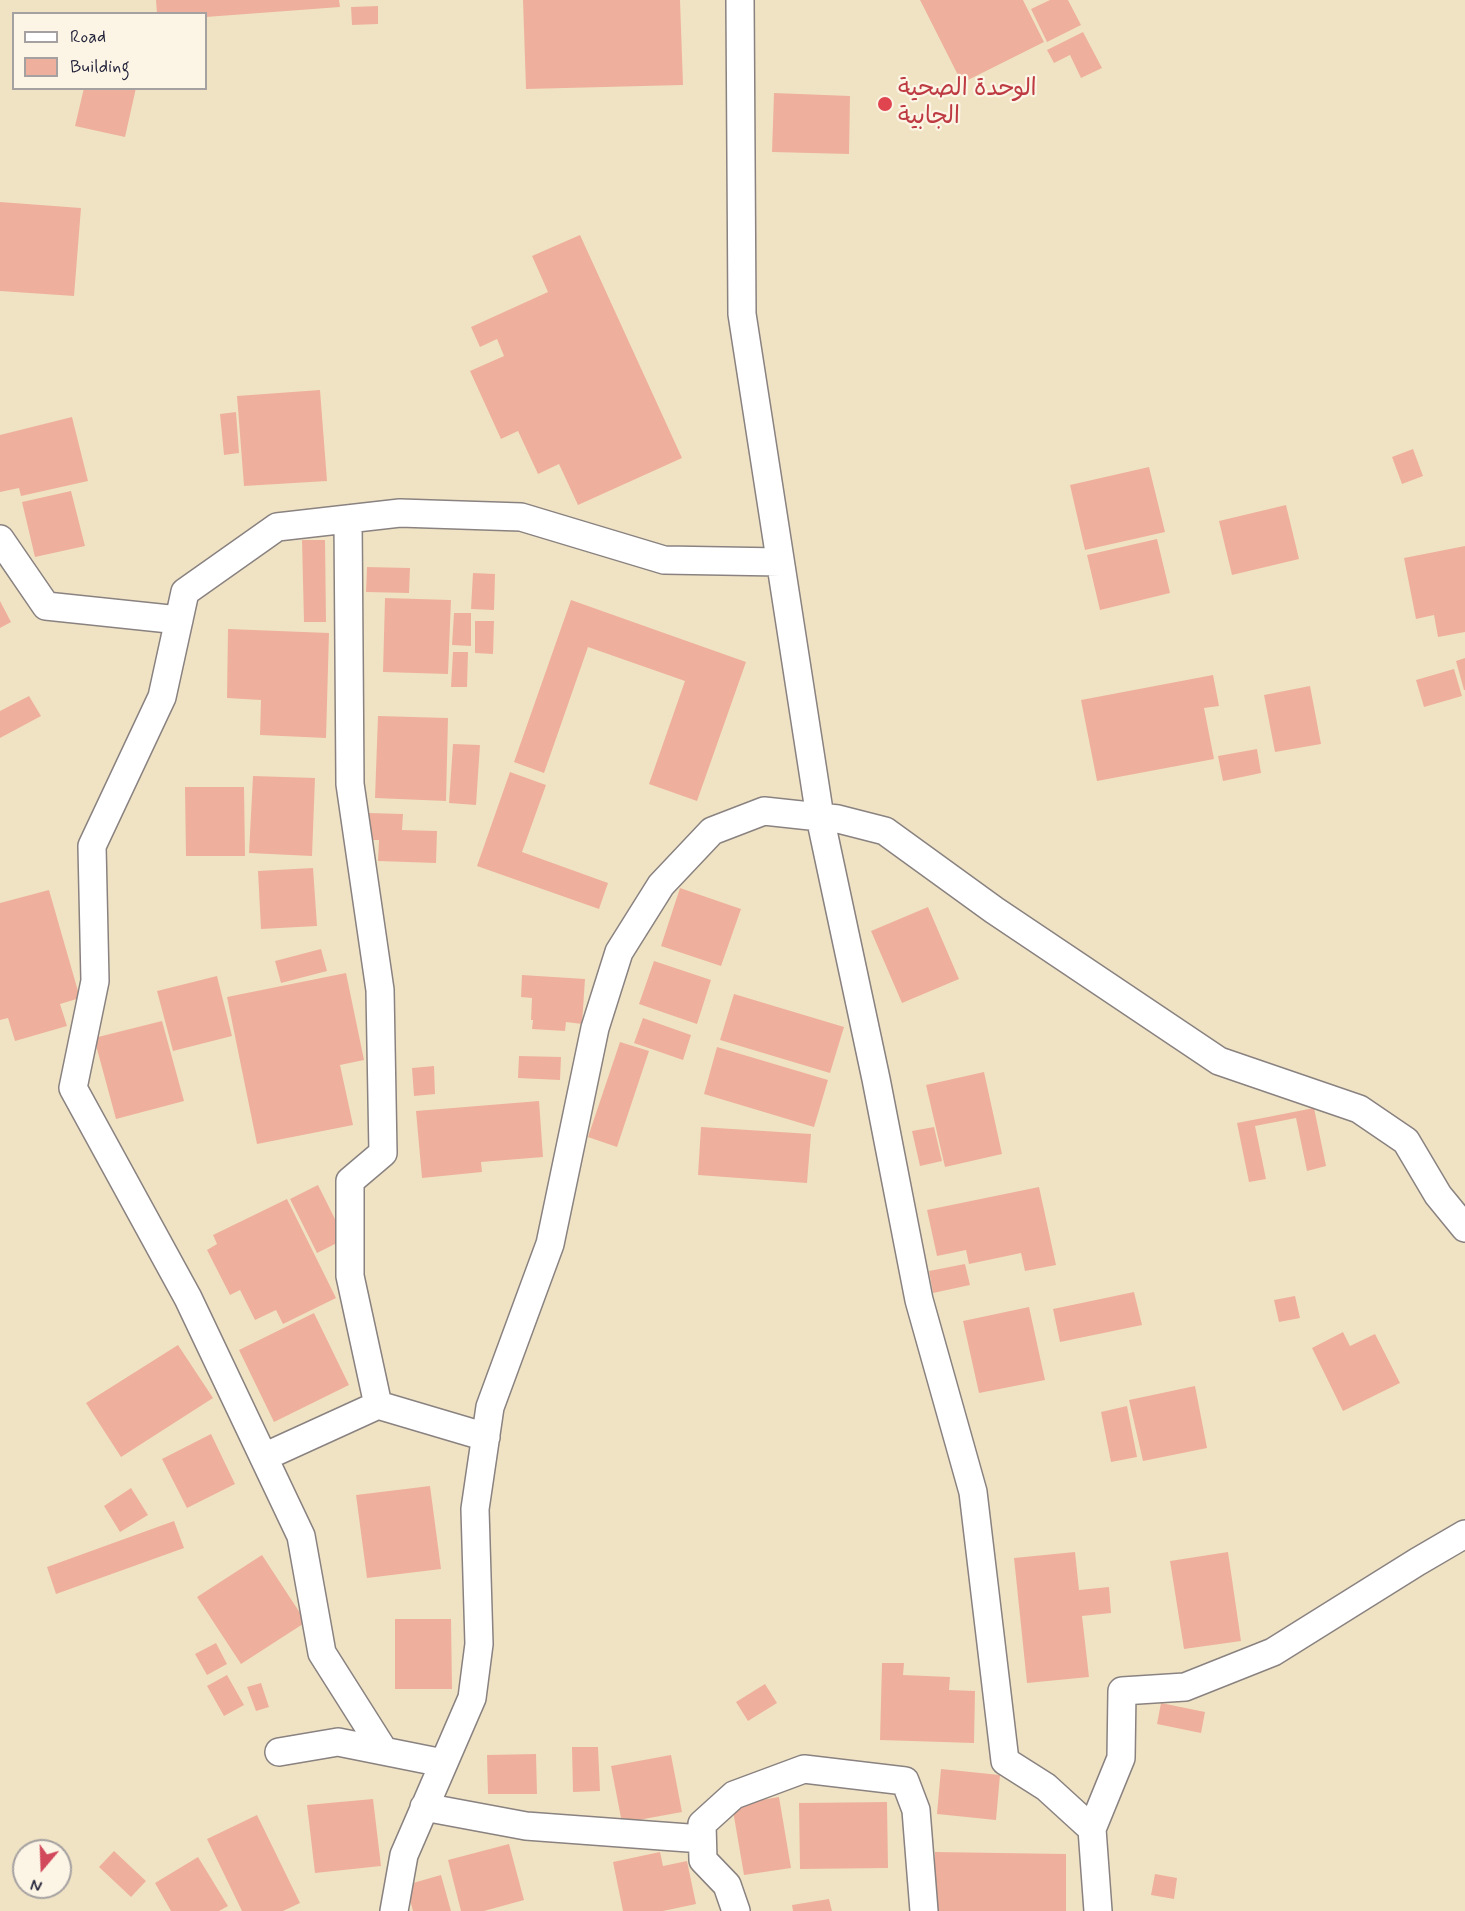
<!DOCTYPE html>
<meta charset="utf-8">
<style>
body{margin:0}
#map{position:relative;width:1465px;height:1911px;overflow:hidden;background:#f0e3c4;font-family:Mynerve,sans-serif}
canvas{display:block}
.legend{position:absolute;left:12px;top:12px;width:195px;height:78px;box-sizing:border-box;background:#fcf5e5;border:2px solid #a5a1a1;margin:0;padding:8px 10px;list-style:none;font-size:18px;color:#22223b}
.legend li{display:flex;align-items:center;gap:12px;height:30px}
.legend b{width:30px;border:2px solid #a5a1a1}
.north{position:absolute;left:12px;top:1839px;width:60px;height:60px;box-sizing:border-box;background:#fcf5e5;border:2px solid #a5a1a1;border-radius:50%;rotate:199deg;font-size:16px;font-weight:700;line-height:24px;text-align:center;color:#22223b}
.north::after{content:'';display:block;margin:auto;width:21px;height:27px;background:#d1495b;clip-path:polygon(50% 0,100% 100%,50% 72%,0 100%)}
</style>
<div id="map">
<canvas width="1465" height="1911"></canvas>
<ul class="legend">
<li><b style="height:8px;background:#fff"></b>Road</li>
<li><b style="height:16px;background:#eeb09c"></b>Building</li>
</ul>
<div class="north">N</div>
</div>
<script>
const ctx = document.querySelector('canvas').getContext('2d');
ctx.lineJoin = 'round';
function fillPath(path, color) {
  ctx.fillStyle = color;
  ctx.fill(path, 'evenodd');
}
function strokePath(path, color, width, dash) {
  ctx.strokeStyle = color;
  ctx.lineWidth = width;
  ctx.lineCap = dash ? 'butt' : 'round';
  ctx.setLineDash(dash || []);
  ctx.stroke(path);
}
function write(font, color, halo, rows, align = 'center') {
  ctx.font = font + ' Mynerve,"Playpen Sans Arabic",sans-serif';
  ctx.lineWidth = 4.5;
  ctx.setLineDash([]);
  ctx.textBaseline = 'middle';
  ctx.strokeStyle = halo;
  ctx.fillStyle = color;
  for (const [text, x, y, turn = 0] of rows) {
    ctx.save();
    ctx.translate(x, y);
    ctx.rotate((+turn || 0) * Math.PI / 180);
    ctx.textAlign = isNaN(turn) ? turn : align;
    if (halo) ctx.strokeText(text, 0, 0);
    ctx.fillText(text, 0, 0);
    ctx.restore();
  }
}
fillPath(new Path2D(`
 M156 0H339L340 7 206 17V14H157Z
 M523 0H680L683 85 526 89Z
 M920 0H1023L1044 42 962 83Z
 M1050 0H1068L1081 25 1047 42 1031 9Z
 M378 6V24L352 25 351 7Z
 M1083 32 1102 68 1081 78 1070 55 1054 63 1047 50Z
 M84 88H136L125 137 75 126Z
 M774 93 850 96 849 154 772 152Z
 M0 202 81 208 74 296 0 291Z
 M580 235 682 458 578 505 559 464 538 474 518 431 501 439 470 371 504 356 497 339 480 347 471 327 548 292 532 256Z
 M320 390 327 481 244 486 237 396Z
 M236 412 239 453 224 455 220 414Z
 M72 417 88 481 21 496 19 488 0 492V435Z
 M1413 449 1423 476 1402 484 1392 457Z
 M1149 467 1165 532 1085 550 1070 485Z
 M71 491 85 546 35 557 22 502Z
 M1286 505 1299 559 1232 575 1219 521Z
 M1157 539 1170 593 1100 610 1087 555Z
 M302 540H325L326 622H304Z
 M1465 546V632L1438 637 1434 615 1416 619 1404 558Z
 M367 567 410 568 409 593 366 592Z
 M473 573 495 574 494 610 471 609Z
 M385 598 451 600 448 674 383 672Z
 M571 600 746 662 697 801 649 784 685 681 588 647 544 773 514 762Z
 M0 601 11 622 0 628Z
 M454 613H471V646L452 645Z
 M475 621H494L493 654 475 653Z
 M228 629 329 633 326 738 260 735 261 700 227 698Z
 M453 652H468L467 687H451Z
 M1465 658V690H1464L1456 661Z
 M1454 669 1462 696 1424 707 1416 680Z
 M1213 675 1219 706 1204 708 1214 759 1097 781 1081 700Z
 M1310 686 1321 744 1275 752 1264 695Z
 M29 696 41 716 0 738V711Z
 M378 716 448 718 446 801 375 798Z
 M453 744 480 745 476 805 449 803Z
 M1257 749 1261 773 1223 781 1218 756Z
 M510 772 546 785 522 852 608 883 599 909 477 866Z
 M253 776 315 778 312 856 249 853Z
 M185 787H244L245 856H186Z
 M369 813 403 814 402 830 437 831 436 863 378 861 379 840H368Z
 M313 868 317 926 261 929 258 871Z
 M680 888 741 909 721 966 661 946Z
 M49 890 80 998 60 1004 67 1026 15 1041 8 1018 0 1020V903Z
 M928 907 959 979 902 1003 871 931Z
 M321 949 327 971 281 983 275 961Z
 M654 961 711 980 697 1024 639 1004Z
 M346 973 364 1060 340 1065 353 1125 257 1144 227 997Z
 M522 975 585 979 582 1024 566 1022 565 1031 532 1029 533 1020H531L532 998 521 997Z
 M217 976 232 1036 173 1051 157 991Z
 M734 994 844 1027 830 1073 720 1040Z
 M643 1018 691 1035 683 1060 634 1043Z
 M162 1021 184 1101 116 1119 94 1038Z
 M620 1042 649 1051 617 1147 588 1137Z
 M717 1047 828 1080 814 1127 704 1094Z
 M519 1056 561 1057 560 1080 518 1078Z
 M434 1066 435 1094 414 1096 412 1068Z
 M984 1072 1002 1154 945 1167 926 1085Z
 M539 1101 543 1157 481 1162 482 1172 422 1178 416 1111Z
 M1314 1108 1326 1166 1307 1171 1296 1118 1255 1126 1266 1179 1249 1182 1237 1123Z
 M701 1127 811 1134 807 1183 698 1175Z
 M934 1127 942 1161 920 1166 912 1131Z
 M318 1185 345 1239 317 1253 290 1199Z
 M1039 1187 1056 1265 1025 1271 1021 1253 969 1264 966 1250 937 1256 927 1210Z
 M287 1199 336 1298 283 1324 276 1310 255 1320 240 1290 230 1295 207 1250 217 1244 213 1235Z
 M965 1264 970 1285 933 1293 929 1271Z
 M1134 1292 1142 1325 1060 1342 1053 1309Z
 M1295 1296 1300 1318 1279 1322 1274 1300Z
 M1029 1307 1045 1380 979 1393 963 1321Z
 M314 1313 349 1385 274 1422 239 1350Z
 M1343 1332 1350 1346 1375 1334 1400 1383 1343 1411 1312 1348Z
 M178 1345 213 1398 121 1457 86 1403Z
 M1195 1386 1207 1448 1143 1461 1129 1400Z
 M1127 1406 1137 1457 1111 1462 1101 1412Z
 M211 1434 235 1484 187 1508 162 1459Z
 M430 1486 441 1569 367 1578 356 1495Z
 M131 1488 148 1515 120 1532 104 1506Z
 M174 1521 184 1548 56 1594 47 1567Z
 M1075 1552 1079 1590 1109 1587 1111 1613 1082 1616 1089 1677 1027 1683 1014 1558Z
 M1228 1552 1241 1641 1184 1649 1170 1561Z
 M262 1555 306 1622 241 1664 197 1597Z
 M395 1619H451L452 1689H395Z
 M216 1643 227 1664 207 1675 195 1654Z
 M882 1663H904L903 1675 950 1677 949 1690 975 1691 974 1743 880 1740Z
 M227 1675 244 1705 224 1716 207 1686Z
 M261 1683 269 1707 256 1711 247 1687Z
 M765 1684 777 1703 748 1721 736 1702Z
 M1161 1703 1205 1712 1201 1733 1157 1724Z
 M572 1747H598L600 1791 573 1792Z
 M536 1754 537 1794H488L487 1755Z
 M671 1755 682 1812 622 1823 611 1766Z
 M941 1769 1000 1775 996 1820 937 1814Z
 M779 1797 791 1868 744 1875 732 1805Z
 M373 1799 381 1866 315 1873 307 1805Z
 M887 1802 888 1868 800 1869 799 1803Z
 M257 1815 300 1903 283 1911H242L207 1839Z
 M509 1844 524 1900 484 1911H461L448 1860Z
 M114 1851 146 1881 131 1897 99 1867Z
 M660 1852 663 1866 687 1861 696 1904 663 1911H623L613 1862Z
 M935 1852 1066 1854V1911H935Z
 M198 1857 228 1906 219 1911H171L155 1883Z
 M1155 1874 1177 1878 1174 1899 1151 1895Z
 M441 1875 451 1911H413L406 1885Z
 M829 1899 832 1911H793L792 1905Z`), '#eeb09c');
const street = new Path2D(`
 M740 0 742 314 820 817 876 1079 919 1300 973 1492 1005 1761 1046 1787 1092 1829 1098 1911
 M0 539 46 606 179 620
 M378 1405 486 1437
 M264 1457 378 1405 350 1276V1181L383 1153 380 990 350 784 348 519
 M384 1751 322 1653 301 1536 188 1298 73 1088 95 981 92 846 162 697 185 592 277 527 400 513 521 517 664 560 780 562
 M279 1752 338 1742 443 1763
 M424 1807 526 1826 702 1839
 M1092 1829 1121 1758 1122 1691 1185 1687 1273 1652 1417 1562 1465 1534
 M394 1911 404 1855 472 1698 479 1644 475 1509 490 1407 550 1244 595 1028 619 952 661 885 712 831 764 811 838 819 885 831 994 910 1219 1061 1359 1109 1406 1141 1438 1195 1465 1228
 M736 1911 727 1885 703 1860 702 1824 734 1795 804 1769 905 1781 916 1810 924 1911`);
strokePath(street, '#898280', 30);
strokePath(street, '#fff', 27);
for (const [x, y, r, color] of [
 [885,104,8,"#e0444e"]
]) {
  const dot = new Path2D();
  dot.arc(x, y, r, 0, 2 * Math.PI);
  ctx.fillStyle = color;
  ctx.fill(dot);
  strokePath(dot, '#fcf5e5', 2);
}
write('24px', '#be3a42', '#fcf5e5', [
 ["الوحدة الصحية",898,90],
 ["الجابية",898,118]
], 'left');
</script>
